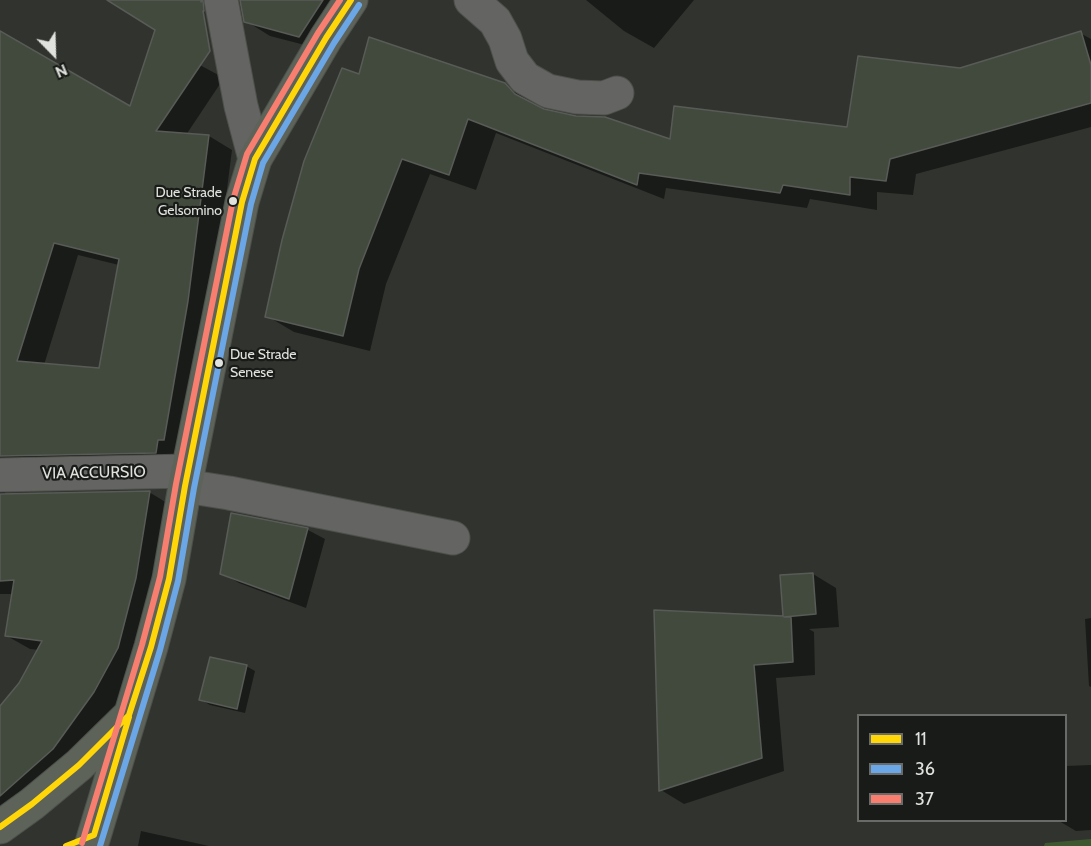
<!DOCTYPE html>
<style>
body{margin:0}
#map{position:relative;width:1091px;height:846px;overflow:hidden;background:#30332e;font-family:Cabin,sans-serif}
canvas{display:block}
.legend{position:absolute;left:857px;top:714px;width:210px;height:108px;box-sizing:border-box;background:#191b18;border:2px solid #686b67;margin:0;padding:8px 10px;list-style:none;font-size:18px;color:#dfe2dd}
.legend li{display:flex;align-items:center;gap:12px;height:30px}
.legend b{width:30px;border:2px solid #686b67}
.north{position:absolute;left:24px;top:24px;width:60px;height:60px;-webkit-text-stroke:4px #191b18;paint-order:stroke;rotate:157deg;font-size:16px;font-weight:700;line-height:24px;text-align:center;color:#dfe2dd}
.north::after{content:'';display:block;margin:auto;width:21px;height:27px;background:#dfe2dd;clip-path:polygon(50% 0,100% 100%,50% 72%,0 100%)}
</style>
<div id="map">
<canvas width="1091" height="846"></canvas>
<ul class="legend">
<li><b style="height:8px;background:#ffd709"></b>11</li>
<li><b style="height:8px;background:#6ba6e6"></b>36</li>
<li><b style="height:8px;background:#f87e70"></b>37</li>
</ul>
<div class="north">N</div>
</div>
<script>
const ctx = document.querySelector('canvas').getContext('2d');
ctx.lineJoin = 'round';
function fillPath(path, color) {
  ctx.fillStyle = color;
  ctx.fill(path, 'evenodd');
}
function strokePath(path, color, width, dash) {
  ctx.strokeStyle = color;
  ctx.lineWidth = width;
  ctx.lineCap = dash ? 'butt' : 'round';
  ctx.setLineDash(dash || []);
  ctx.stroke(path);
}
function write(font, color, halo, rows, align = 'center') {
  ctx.font = font + ' Cabin,sans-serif';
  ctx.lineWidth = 4.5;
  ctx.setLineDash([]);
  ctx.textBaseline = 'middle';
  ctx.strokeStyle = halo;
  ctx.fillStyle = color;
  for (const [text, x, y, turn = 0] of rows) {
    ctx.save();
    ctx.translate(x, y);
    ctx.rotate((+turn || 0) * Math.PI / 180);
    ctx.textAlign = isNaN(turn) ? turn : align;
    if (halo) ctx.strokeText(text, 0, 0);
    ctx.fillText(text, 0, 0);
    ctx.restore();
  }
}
fillPath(new Path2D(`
 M1091 839V846H1044L1045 843Z`), '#3e5731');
fillPath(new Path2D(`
 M110 0H202L198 64 224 78 186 135 209 136 232 150 211 315 179 466 4 489 6 495 149 492 172 506 158 594 118 705 0 822V708L21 684 39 650 30 649 7 636 13 594H0V32L131 108 157 29ZM78 255 119 265 100 370 44 365Z
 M242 0H357L324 50 270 36 246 21Z
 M586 0H694L654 48 624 31Z
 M1080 33 1091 39V127L916 174 913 195 877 192V210L810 199 807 208 666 188 664 199 496 133 476 190 430 174 386 284 370 351 294 332 267 316 360 76 504 84 532 100 540 109 671 141 849 129 960 70Z
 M232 514 308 530 325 539 306 608 239 583 222 573Z
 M813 574 836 588 839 627 809 629 814 632 815 675 776 678 784 771 684 804 661 790 784 618 782 576Z
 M1091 618V687L1089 686 1085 619Z
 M246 666 255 671 245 713 210 705 201 700Z
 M1091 765V830L1076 831 1059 821 1066 820V766Z
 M141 831 209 846H138Z`), '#0007');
const building = new Path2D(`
 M107 0H201V2L203 0 204 11H203L210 51 156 131 209 135 188 301 164 440H158L156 453 0 456V31L130 106 155 30ZM54 243 119 259 99 368 17 361Z
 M240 0H323L299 37 244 22Z
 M1081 31 1091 65V103L890 159 886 181 850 177V195L783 185 780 193 639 173 637 185 468 119 449 175 402 159 359 269 343 336 265 317 282 240 304 161 342 68 359 74 369 37 505 83 515 94 544 109 576 116 605 117 670 139 674 106 847 127 858 56 960 68Z
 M150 491 136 578 118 648 94 692 53 749 0 796V706L19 683 42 641 5 636 14 580 0 581V494Z
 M231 513 308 528 289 599 220 574Z
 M813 573 816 614 784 617H791L793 662 754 665 762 758 659 791 654 610 783 616 780 575Z
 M210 657 247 665 237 709 199 700Z`);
fillPath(building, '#424a3d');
strokePath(building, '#595b57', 1.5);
const minor = new Path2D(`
 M221 0 241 106 255 159
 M471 0 495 21 505 39 512 61 525 78 548 91 577 97 604 98 617 93
 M0 475 188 471
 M185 486 229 493 453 538`);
const major = new Path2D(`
 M0 827 32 804 79 765 128 717
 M91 846 151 647 169 579 185 486 242 202 255 159 326 38 351 0`);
strokePath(minor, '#4c4f4a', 35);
strokePath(major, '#4c4f4a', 35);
strokePath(minor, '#646562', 33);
strokePath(major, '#5d6359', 33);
strokePath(new Path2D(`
 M0 827 32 804 79 765 129 715 151 647 169 579 185 486 242 202 255 159 326 38 351 0
 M66 846 94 835 129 717`), '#ffd709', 6);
strokePath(new Path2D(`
 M100 846 160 650 178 581 194 488 251 204 263 163 334 43 359 5`), '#6ba6e6', 6);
strokePath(new Path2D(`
 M82 843 142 645 160 577 176 484 233 200 247 154 318 33 340 0`), '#f87e70', 6);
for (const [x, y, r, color] of [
 [233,201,5,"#dfe2dd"],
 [219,363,5,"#dfe2dd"]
]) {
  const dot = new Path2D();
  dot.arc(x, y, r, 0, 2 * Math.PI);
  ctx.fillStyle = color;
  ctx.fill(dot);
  strokePath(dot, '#191b18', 2);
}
write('14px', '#dfe2dd', '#191b18', [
 ["Due Strade",222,193],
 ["Gelsomino",222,211],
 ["Due Strade",230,355,"left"],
 ["Senese",230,373,"left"]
], 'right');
write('16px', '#dfe2dd', '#191b18', [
 ["VIA ACCURSIO",94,473,-1]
]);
</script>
